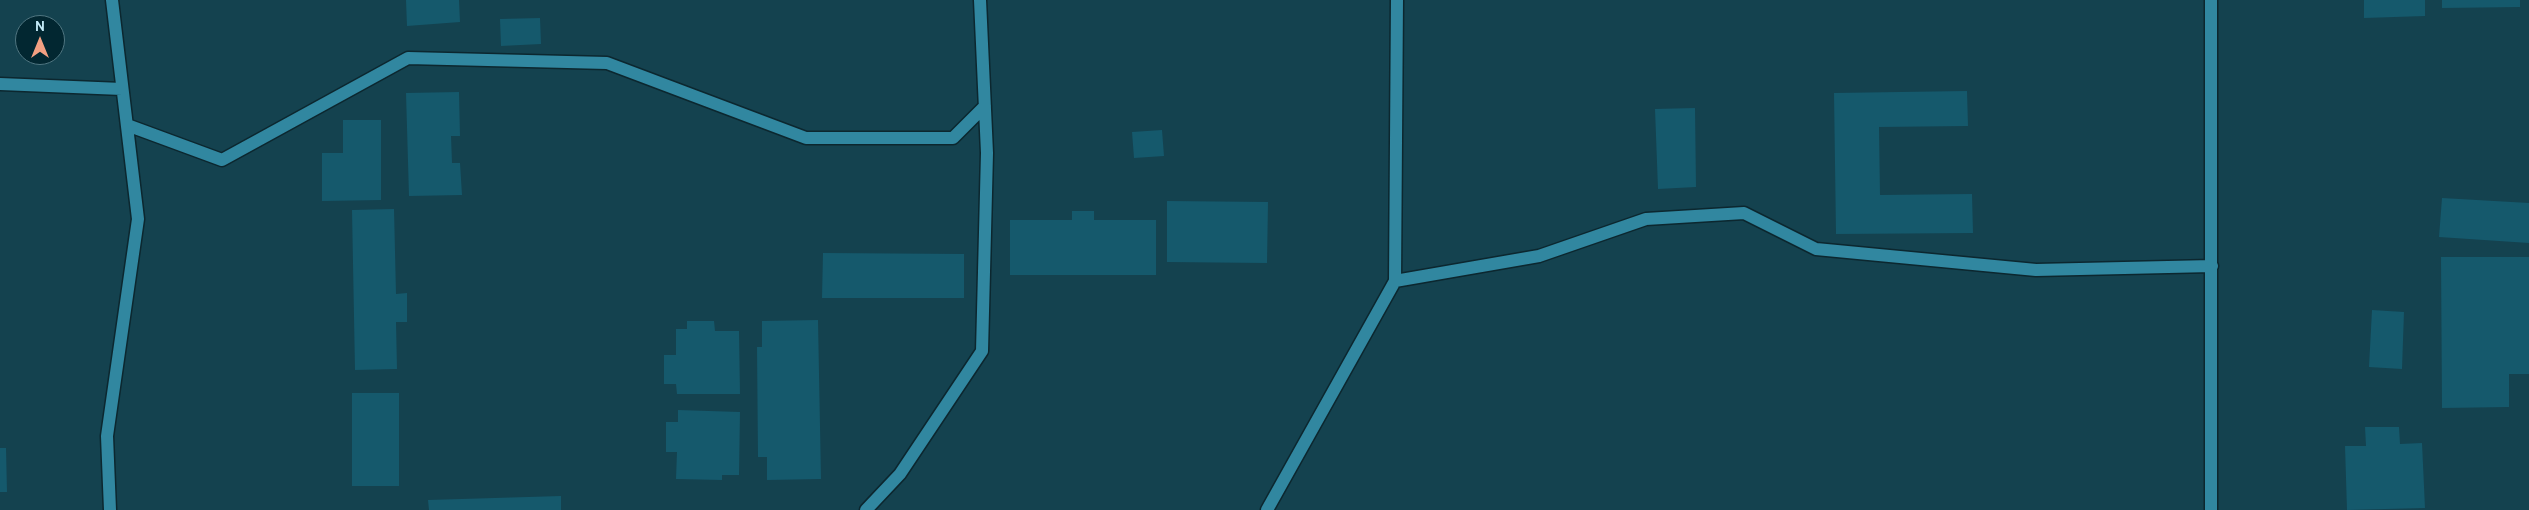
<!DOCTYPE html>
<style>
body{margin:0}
#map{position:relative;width:2529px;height:510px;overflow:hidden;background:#14424f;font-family:Cabin,sans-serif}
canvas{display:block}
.north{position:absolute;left:15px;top:15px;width:50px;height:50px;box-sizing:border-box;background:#022731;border:1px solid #507681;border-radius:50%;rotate:0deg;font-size:14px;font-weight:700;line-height:20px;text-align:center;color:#c5ecf9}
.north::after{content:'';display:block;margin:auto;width:18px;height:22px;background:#f3a082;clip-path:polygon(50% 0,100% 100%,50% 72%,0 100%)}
</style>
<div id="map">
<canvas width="2529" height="510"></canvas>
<div class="north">N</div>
</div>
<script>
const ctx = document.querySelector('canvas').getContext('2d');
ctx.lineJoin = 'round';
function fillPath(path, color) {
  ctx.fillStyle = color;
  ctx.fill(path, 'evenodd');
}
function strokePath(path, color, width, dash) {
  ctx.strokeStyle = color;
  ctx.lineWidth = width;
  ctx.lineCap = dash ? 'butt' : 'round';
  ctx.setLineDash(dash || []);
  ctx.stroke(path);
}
fillPath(new Path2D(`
 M406 0H459L460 22 407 26Z
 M2364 0H2425V16L2364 18Z
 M2442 0H2520V7L2442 8Z
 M540 18 541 44 501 46 500 19Z
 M1967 91 1968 126 1879 127 1880 195 1972 194 1973 233 1836 234 1834 93Z
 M459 92 460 136H451L452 163H460L462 195 409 196 406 93Z
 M1695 108 1696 187 1658 189 1655 109Z
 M343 120H381V200L322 201V153H343Z
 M1162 130 1164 156 1134 158 1132 132Z
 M2442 198 2529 203V243L2439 237Z
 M1167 201 1268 202 1267 263 1167 262Z
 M394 209 396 294 407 293V322H396L397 369 355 370 352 210Z
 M1072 211H1094V220H1156V275H1010V220H1072Z
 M823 253 964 254V298H822Z
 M2441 257H2529V374H2509V407L2442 408Z
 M2372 310 2404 312 2402 369 2369 367Z
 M818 320 821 479 767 480V457H758L757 347H762V321Z
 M687 321H714L715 331H739L740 394H677L676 384H664V355H676V329H687Z
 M352 393H399V486H352Z
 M678 410 740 412 739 475H722V480L676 479 677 452H666V422H678Z
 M2365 427H2399L2400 444 2422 443 2425 508 2347 510 2345 446H2366Z
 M0 448H6L7 492H0Z
 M561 496V510H429L428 500Z`), '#15596c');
const minor = new Path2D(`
 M2211 0V510
 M0 84 122 89
 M127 125 222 160 408 58 607 63 806 138H953L985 106
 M1395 281 1397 0
 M110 510 107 436 138 219 112 0
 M866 510 900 474 982 351 987 153 980 0
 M1267 510 1395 281 1539 256 1646 219 1744 213 1816 249 2036 270 2212 266`);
strokePath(minor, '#0c272f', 15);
strokePath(minor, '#3187a0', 12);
</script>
